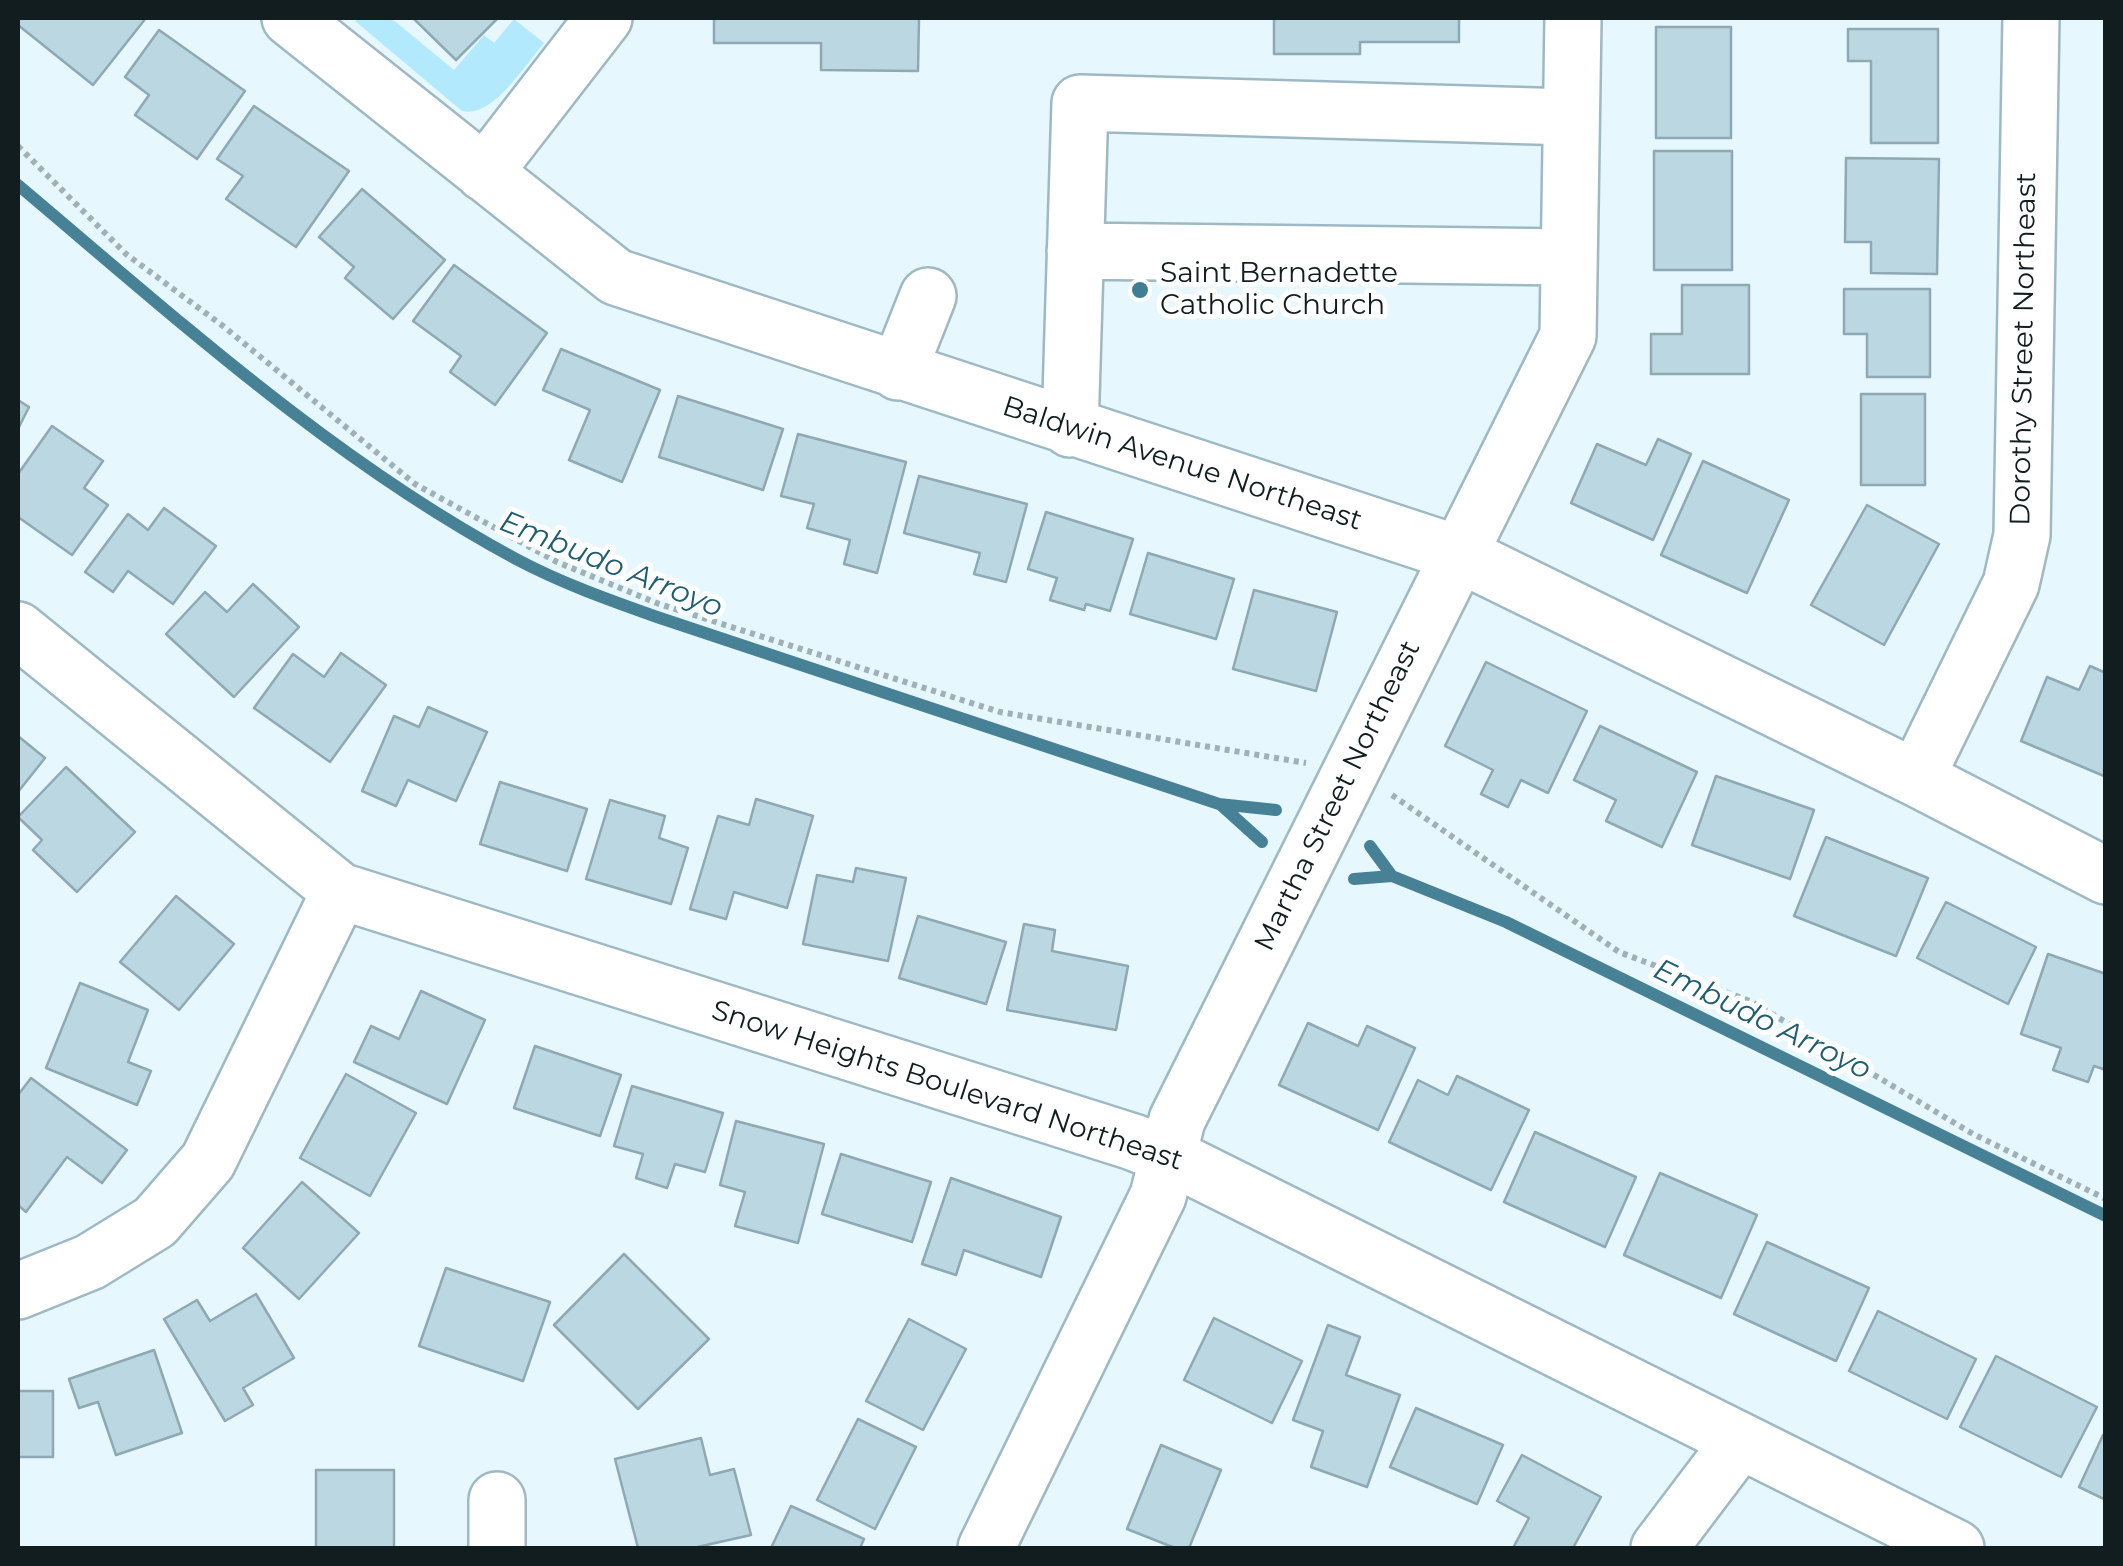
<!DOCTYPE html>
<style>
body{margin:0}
#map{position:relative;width:2123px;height:1566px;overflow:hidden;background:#e6f7fd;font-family:Montserrat,sans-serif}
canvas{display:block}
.frame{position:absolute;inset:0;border:20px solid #121d20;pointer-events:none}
</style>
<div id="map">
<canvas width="2123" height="1566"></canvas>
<div class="frame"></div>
</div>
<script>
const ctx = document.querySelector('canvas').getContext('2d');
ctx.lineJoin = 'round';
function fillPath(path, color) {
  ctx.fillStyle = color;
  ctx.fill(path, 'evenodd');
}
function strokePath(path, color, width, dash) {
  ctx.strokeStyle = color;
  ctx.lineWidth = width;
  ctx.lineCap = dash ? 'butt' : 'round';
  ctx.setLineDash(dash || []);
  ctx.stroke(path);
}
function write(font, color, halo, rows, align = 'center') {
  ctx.font = font + ' Montserrat,sans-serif';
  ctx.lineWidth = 10;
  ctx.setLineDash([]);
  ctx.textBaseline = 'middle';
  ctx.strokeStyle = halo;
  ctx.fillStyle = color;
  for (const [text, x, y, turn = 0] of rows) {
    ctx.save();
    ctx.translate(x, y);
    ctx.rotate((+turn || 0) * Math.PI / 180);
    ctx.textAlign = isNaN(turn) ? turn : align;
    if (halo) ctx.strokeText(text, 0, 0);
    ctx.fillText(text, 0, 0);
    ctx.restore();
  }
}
fillPath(new Path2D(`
 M358 18H391L454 70 484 35 494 43 514 19 544 43C525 65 492 119 462 111L355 21Z`), '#b3e9fd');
strokePath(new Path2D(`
 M18 185C176 318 333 461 516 559 561 583 609 600 657 617L1219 804 1276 810
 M1221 805 1262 842
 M1370 846 1392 876
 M1354 879 1392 876 1506 922 2106 1216`), '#478195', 12);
const building = new Path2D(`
 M18 18H146L93 85 18 25Z
 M413 18H498L456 60Z
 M714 18H919L918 71 821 70V43H714Z
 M1274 18H1459V42H1360V54H1274Z
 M1656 27H1731V138H1656Z
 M1848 29H1938V143H1871V61H1848Z
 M159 30 245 91 197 159 135 115 149 95 125 77Z
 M254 106 349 171 296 247 226 199 243 176 217 159Z
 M1654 151H1732V270H1654Z
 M1846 158 1939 159 1937 274 1871 273V242H1845Z
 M362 189 445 260 393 319 345 278 354 267 319 237Z
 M454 265 547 333 495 405 450 372 461 356 413 321Z
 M1682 285H1749V374H1651V334H1682Z
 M1844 289H1930V377H1867V334H1844Z
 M561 349 660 390 622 482 569 460 590 410 543 390Z
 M1861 394H1925V485H1861Z
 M678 396 783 429 763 490 659 457Z
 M18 400 29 407 18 429Z
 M52 426 103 461 84 488 108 505 72 555 18 517V474Z
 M798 434 906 462 877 573 844 564 850 540 807 528 814 504 781 496Z
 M1658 439 1691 454 1653 540 1571 503 1597 444 1646 465Z
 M1703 461 1789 500 1747 593 1661 555Z
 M919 476 1027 504 1006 582 974 574 980 553 904 533Z
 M1867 505 1939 544 1884 645 1811 605Z
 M164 508 216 546 173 604 128 571 113 592 85 572 128 514 148 530Z
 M1046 512 1133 539 1110 611 1086 604 1084 610 1050 600 1057 578 1028 569Z
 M1148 553 1234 579 1216 639 1130 614Z
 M253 584 299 627 234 697 166 634 205 592 227 612Z
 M1254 590 1337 612 1316 691 1233 669Z
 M341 653 386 685 330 762 254 708 293 654 324 677Z
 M1486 662 1587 711 1548 793 1521 780 1508 807 1481 794 1493 770 1445 746Z
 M2090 666 2106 673 2104 776 2021 741 2047 677 2079 690Z
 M428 707 487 732 456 801 408 780 396 806 362 791 394 716 419 727Z
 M1600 726 1697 772 1662 847 1606 821 1616 800 1574 780Z
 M18 736 45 758 18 792Z
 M66 767 135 832 77 892 33 850 42 840 18 817Z
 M1716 776 1814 810 1790 879 1692 845Z
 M500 782 587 809 567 871 480 844Z
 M756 799 813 816 787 908 734 892 726 919 690 909 718 816 749 825Z
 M610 800 665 816 659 838 688 848 671 904 586 879Z
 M1826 837 1928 878 1896 956 1794 916Z
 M856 868 906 878 888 961 803 944 817 875 853 882Z
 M176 896 234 944 179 1010 120 962Z
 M1946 902 2036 947 2008 1004 1917 958Z
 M918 916 1006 942 986 1004 899 978Z
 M1024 924 1055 930 1052 951 1128 966 1116 1030 1007 1010Z
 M2048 954 2106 974V1070L2094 1066 2088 1082 2053 1070 2061 1048 2021 1034Z
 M80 983 148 1010 128 1062 151 1071 137 1105 46 1068Z
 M421 991 485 1020 447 1104 354 1062 371 1026 399 1039Z
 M1308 1023 1358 1046 1367 1026 1415 1048 1378 1130 1279 1085Z
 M535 1046 621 1075 600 1136 514 1108Z
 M346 1074 416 1113 370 1196 300 1158Z
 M1457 1076 1529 1110 1491 1190 1389 1142 1418 1080 1448 1095Z
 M31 1078 127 1150 102 1183 67 1157 26 1212 18 1205V1095Z
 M632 1086 723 1113 705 1172 675 1164 667 1188 636 1178 643 1154 614 1146Z
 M736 1121 824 1144 798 1243 735 1226 745 1192 720 1185Z
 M1535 1132 1636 1177 1605 1247 1504 1202Z
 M841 1154 931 1182 912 1242 822 1214Z
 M1660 1173 1757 1215 1721 1298 1624 1255Z
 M951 1178 1061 1217 1041 1277 964 1250 956 1275 922 1264Z
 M302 1182 359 1233 299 1299 243 1248Z
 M1767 1242 1869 1288 1836 1361 1734 1314Z
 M624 1254 709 1339 638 1409 554 1325Z
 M446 1268 550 1302 523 1381 419 1346Z
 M256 1294 294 1358 243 1388 253 1405 225 1421 164 1319 197 1300 210 1321Z
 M1878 1311 1976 1359 1947 1419 1849 1371Z
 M1214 1318 1302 1361 1272 1423 1184 1380Z
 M909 1319 966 1349 923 1430 866 1401Z
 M1328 1325 1360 1337 1346 1375 1400 1395 1367 1487 1311 1467 1323 1431 1293 1420Z
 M154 1350 182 1433 116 1455 98 1402 79 1408 69 1379Z
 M1996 1356 2097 1407 2061 1477 1960 1427Z
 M18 1391H53V1457H18Z
 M1416 1408 1503 1445 1477 1504 1390 1467Z
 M858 1419 916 1447 875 1529 817 1500Z
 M2103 1435 2106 1436V1500L2079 1487Z
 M701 1438 710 1475 734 1469 751 1535 693 1548H638L615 1459Z
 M1161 1445 1221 1470 1189 1548H1175L1127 1529Z
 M1522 1455 1601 1497 1573 1548H1513L1529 1518 1497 1501Z
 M316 1470H394V1548H316Z
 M791 1506 864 1539 860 1548H771Z`);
fillPath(building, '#bbd7e1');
strokePath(building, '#8ea9b3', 2.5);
const minor = new Path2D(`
 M290 18 616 277 1459 554 1916 778 2106 876
 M484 173 604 18
 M1075 251 1569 257
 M898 372 928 296
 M1070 429 1080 103 1571 117
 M18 630 340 891 1133 1142 1169 1156 1956 1548
 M1916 778 2011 584 2022 535 2031 18
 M18 1291 90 1262 155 1222 208 1161 340 891
 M497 1500V1548
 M986 1548 1158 1196 1177 1120 1568 336 1573 18
 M1659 1548 1740 1441`);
strokePath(minor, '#9eb9c3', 60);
strokePath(new Path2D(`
 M18 146 126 254 223 326 415 484 557 562 659 604 1000 712 1306 763
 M1392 795 1619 952 1752 1002 1973 1134 2106 1199`), '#a1b0b5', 6, [5, 5]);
strokePath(minor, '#fff', 55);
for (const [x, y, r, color] of [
 [1140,290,10,"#3f7e93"]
]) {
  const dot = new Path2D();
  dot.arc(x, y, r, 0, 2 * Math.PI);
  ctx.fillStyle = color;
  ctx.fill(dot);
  strokePath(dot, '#fff', 4);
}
write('28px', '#121d20', '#fff', [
 ["Saint Bernadette",1160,274],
 ["Catholic Church",1160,306]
], 'left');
write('28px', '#121d20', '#fff', [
 ["Dorothy Street Northeast",2024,349,-89],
 ["Baldwin Avenue Northeast",1182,464,18],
 ["Martha Street Northeast",1338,796,-64],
 ["Snow Heights Boulevard Northeast",947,1086,18]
]);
write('italic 30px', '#1f5e71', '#fff', [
 ["Embudo Arroyo",611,565,22],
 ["Embudo Arroyo",1762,1020,26]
]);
</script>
